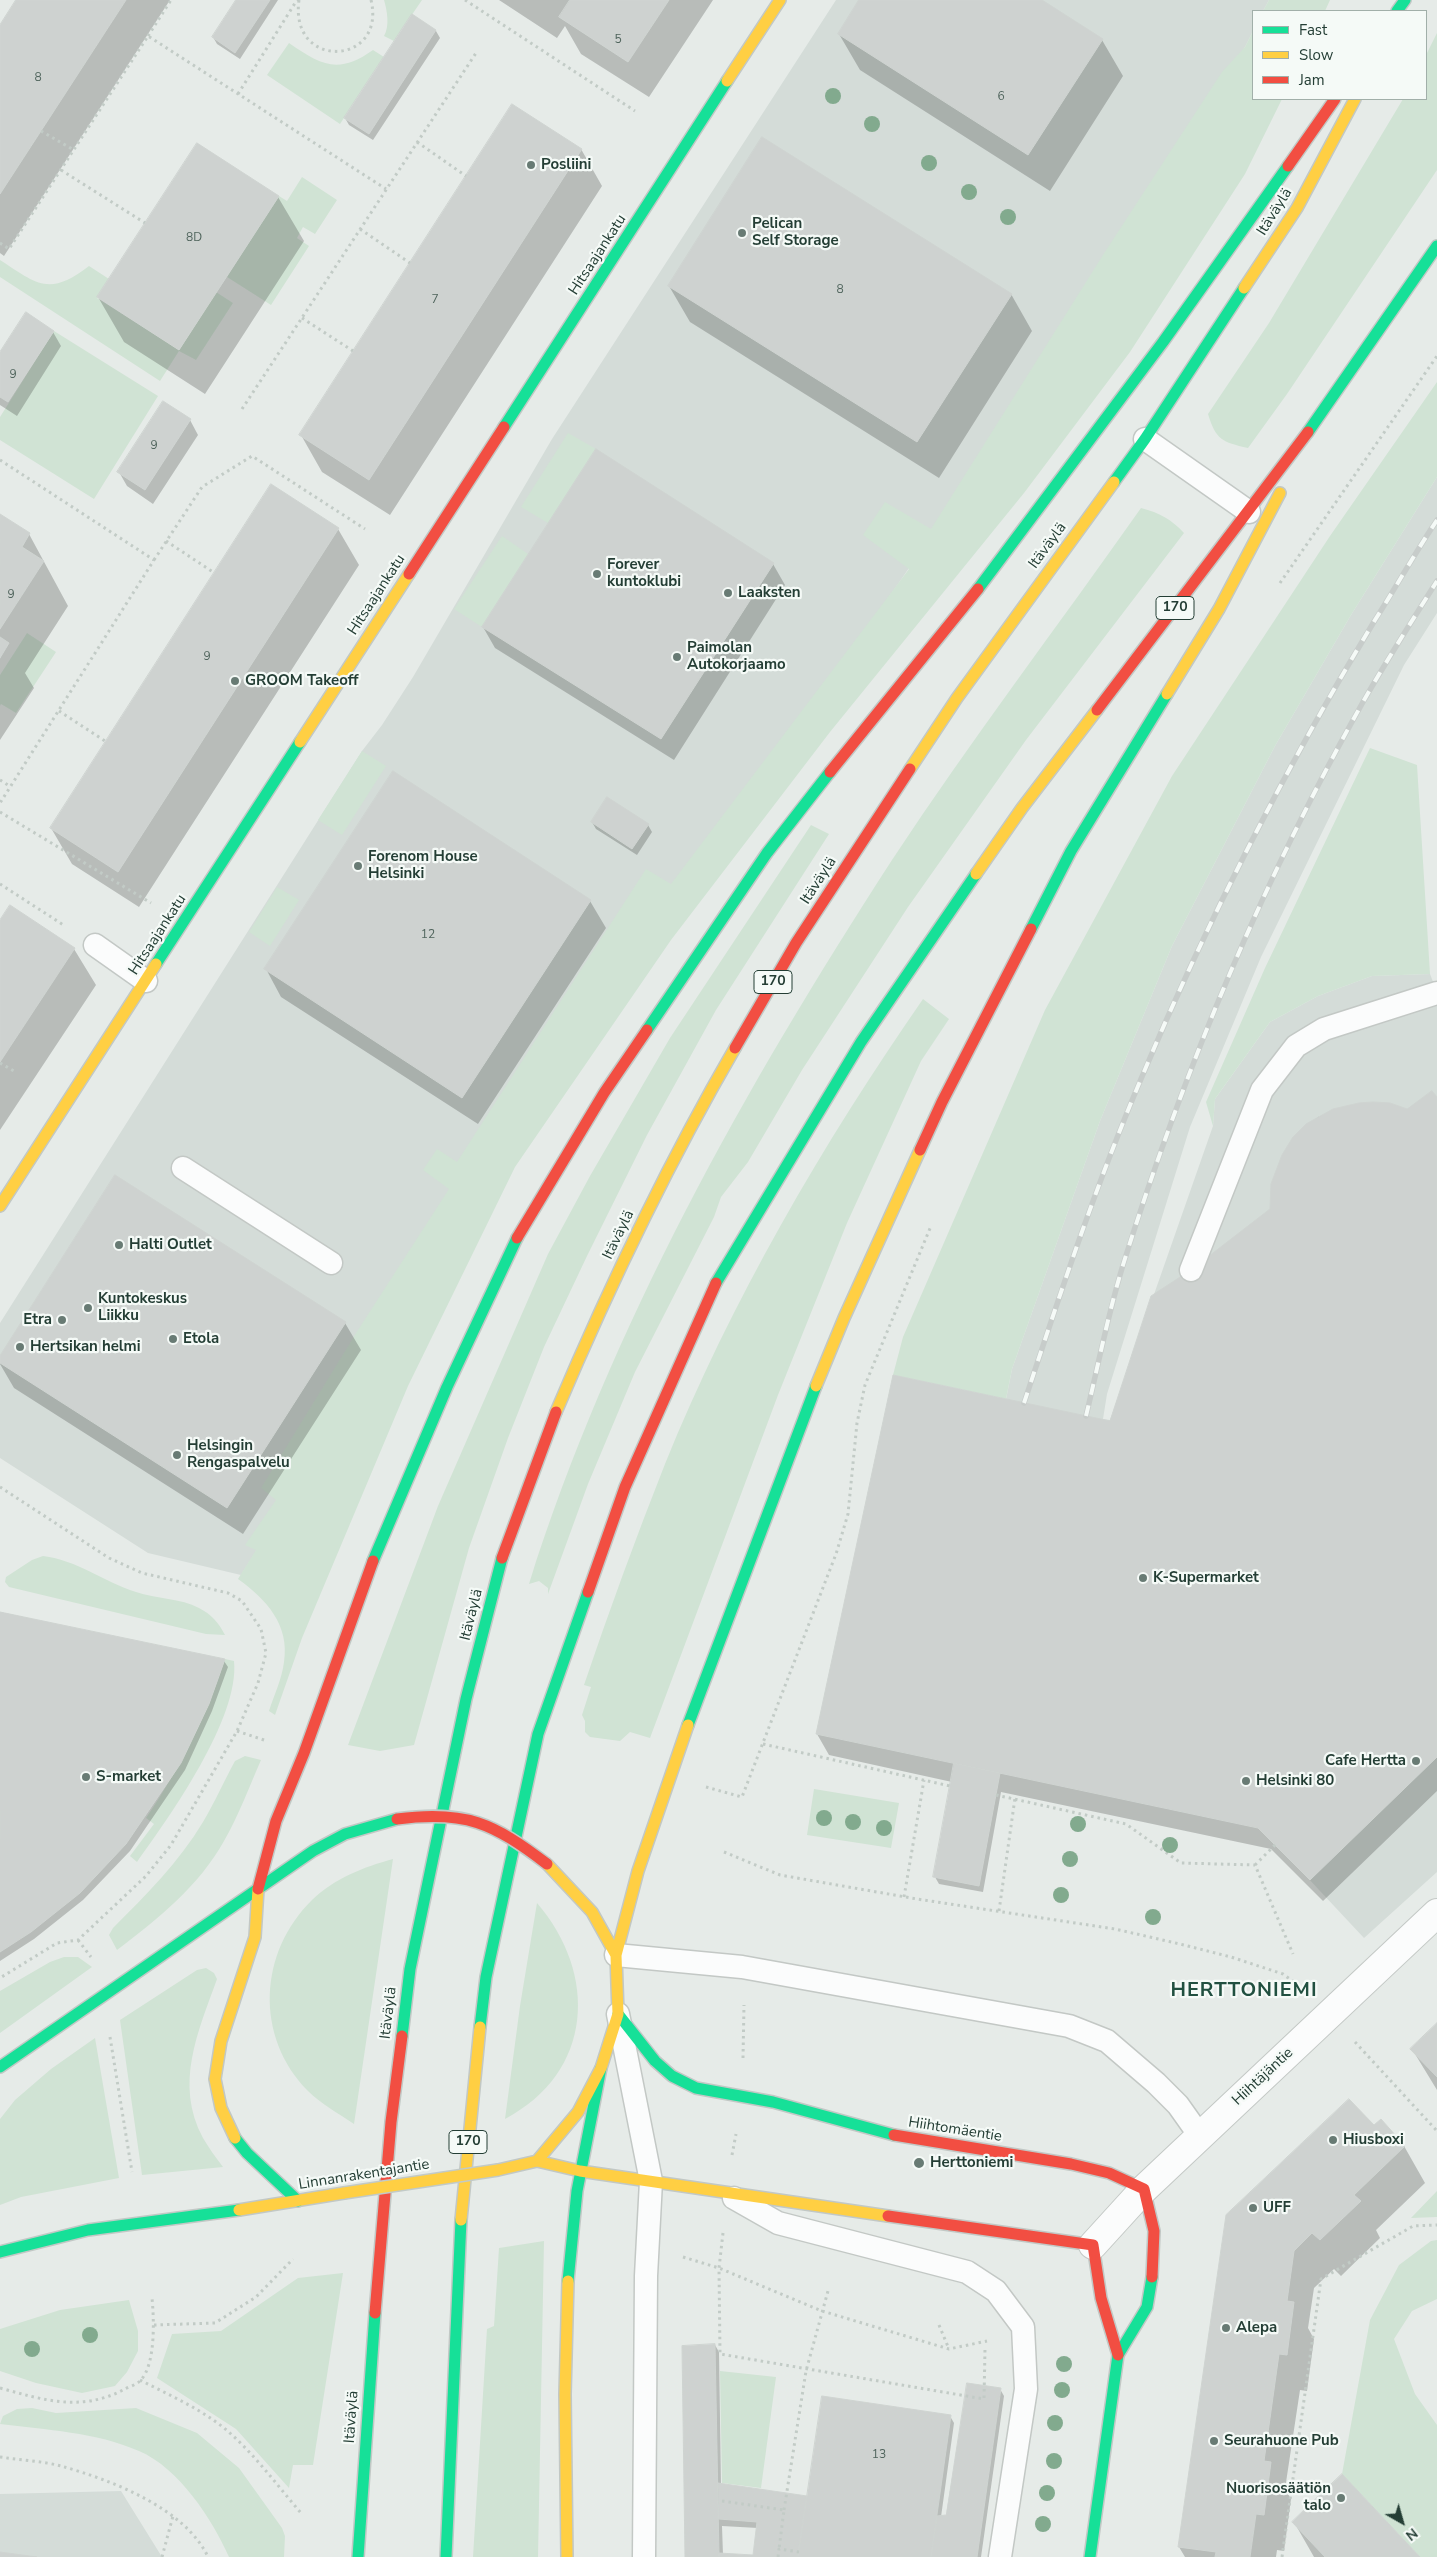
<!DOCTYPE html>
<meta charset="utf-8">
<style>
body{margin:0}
#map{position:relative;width:1437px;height:2557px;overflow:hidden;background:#e6ebe8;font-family:"Nunito Sans",sans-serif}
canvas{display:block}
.legend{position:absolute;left:1252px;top:10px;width:175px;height:90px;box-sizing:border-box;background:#f5faf7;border:1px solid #a1afa9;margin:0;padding:6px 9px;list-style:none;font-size:15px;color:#243e35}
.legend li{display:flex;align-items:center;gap:10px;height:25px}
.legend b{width:25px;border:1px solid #a1afa9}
.north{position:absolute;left:1377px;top:2497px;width:50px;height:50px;-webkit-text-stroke:4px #f5faf7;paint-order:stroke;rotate:142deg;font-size:14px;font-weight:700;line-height:20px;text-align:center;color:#243e35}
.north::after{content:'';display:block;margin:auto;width:18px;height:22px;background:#243e35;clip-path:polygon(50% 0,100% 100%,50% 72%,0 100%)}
</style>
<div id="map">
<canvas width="1437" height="2557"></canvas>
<ul class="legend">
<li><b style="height:6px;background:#16e098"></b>Fast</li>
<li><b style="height:6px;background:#ffcf43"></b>Slow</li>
<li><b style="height:6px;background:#f24e42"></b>Jam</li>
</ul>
<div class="north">N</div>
</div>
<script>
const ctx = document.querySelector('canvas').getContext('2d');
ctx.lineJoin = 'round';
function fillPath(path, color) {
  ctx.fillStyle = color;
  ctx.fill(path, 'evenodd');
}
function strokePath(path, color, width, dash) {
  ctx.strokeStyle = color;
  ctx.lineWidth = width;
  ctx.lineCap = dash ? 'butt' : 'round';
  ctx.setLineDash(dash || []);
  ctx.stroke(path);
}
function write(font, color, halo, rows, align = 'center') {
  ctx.font = font + ' "Nunito Sans",sans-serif';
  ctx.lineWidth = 4.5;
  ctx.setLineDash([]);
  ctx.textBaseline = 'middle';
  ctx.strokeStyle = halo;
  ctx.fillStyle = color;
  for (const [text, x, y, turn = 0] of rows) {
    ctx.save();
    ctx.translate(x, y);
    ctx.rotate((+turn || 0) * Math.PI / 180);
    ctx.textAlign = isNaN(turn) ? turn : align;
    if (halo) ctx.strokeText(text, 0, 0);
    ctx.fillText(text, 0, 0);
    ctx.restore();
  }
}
fillPath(new Path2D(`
 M836 0H1269L1263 11H1253V31L1245 47 909 568 479 1198 241 1575 148 1553 0 1458V1323L362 751 382 725 413 677 552 439Z
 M1437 477V613L1404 665 1261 957 1190 1127 1107 1394 1103 1419 1110 1420 1213 1126 1215 1099 1270 1022 1318 996 1372 976 1430 974 1437 992V1872L1364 1938 1276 1844 1258 1828 816 1734 893 1375 1006 1399 1012 1369 1100 1121 1172 946 1275 746 1351 615Z
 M121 2491 162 2557H0V2494Z`), '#d4dcd8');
fillPath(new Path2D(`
 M384 0H422L394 41 384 36C390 26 387 10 384 0Z
 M1269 0H1330L1325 11H1263Z
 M1253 31V99H1282L1245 174 1130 352 1024 493 830 732 671 940 515 1167 408 1386 302 1638 275 1715 269 1711C274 1695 282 1679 284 1662 290 1625 266 1599 238 1579L256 1550 245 1545 276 1500 261 1488 358 1330 449 1189 423 1170 437 1149 457 1162 646 869 671 884 909 569 863 535 885 502 931 529 1103 255 1222 72 1245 47Z
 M1437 33V170L1287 394 1248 448C1222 442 1216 440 1208 414L1269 323 1403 99H1426V55Z
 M289 43C321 65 338 75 373 50L384 57 340 124 267 75Z
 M302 177 337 200 315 234 303 227 297 238 309 246 271 305 227 277 279 196 287 201Z
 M0 260C37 284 49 297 89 266L109 279 97 298 179 350 216 292 233 303 196 360 179 351 160 381 0 277Z
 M54 331 158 396 94 499 0 440V417Z
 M1437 382V477L1351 615 1275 746 1172 946 1100 1121 1012 1369 1006 1399 893 1375 903 1337 1045 1010 1172 776 1330 536Z
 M568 433 596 449 548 523 521 507Z
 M1141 508C1160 513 1171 519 1184 533L1026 740 908 907 802 1070 748 1162 721 1197 714 1217 635 1372 588 1484 548 1594V1588L539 1581 529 1584C611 1325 745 1087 892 860 971 740 1058 626 1141 508Z
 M502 536 528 554 482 627 454 609Z
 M27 633 56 652 16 713 1 704 0 706V675Z
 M1370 748 1417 765 1430 974 1372 976 1318 996 1270 1022 1215 1099 1213 1126 1206 1102 1265 968Z
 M362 751 386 766 342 835 318 820Z
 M811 825 829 834 716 1010 647 1135 587 1256 544 1347 508 1438 469 1548 414 1745 380 1751 348 1745 438 1506 548 1254 590 1176 670 1038Z
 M277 887 299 900 270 946 249 932Z
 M923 999 949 1019 921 1061 847 1223 778 1395 650 1738 630 1732 620 1741 590 1737 585 1732V1721L582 1715 591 1687 584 1685C609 1611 636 1537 665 1464 731 1301 823 1143 923 999Z
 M43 1556C77 1560 104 1582 136 1592 156 1599 181 1598 199 1608 211 1614 219 1623 225 1635L206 1634 9 1587 5 1582 6 1577 32 1560Z
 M225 1659 234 1661C240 1718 170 1816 137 1862L130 1856 154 1824 146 1818C179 1769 207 1716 225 1659Z
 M245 1756 261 1760C249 1787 239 1815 224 1841 199 1886 158 1919 117 1950L109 1935 113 1928C146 1895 179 1862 203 1822 215 1802 224 1781 235 1761Z
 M814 1789 899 1803 891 1848 807 1835Z
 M393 1859 354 2124C338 2113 321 2104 308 2091 254 2036 259 1952 312 1900 335 1878 364 1867 393 1859Z
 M537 1903C598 1974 594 2072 505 2119L520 2006Z
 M64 1957H78L92 1967 0 2033V1991L50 1962Z
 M206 1968 214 1973 217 1979C198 2032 174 2084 203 2138 209 2148 216 2158 223 2167L142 2175 120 2020 197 1970Z
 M95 2038 119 2178 21 2197 0 2205V2119L15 2100 51 2069Z
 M1437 2191V2217L1411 2218Z
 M1437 2240V2299L1412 2311 1394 2339 1415 2394 1437 2425V2557H1420L1342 2474 1370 2320 1399 2265 1431 2241Z
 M544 2241 538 2557H473L487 2329 494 2326 499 2248Z
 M343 2273 313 2465H293L289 2488 236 2429 157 2378 172 2334 221 2331 298 2278Z
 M129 2300 138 2331V2351L127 2372 115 2386 82 2393 36 2383 0 2371V2329L60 2310Z
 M720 2371 776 2377 761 2488 722 2483Z
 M32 2408 56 2413 136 2408 197 2433 239 2468 282 2528 285 2536 284 2557H229C212 2519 179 2468 139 2451 96 2432 46 2430 0 2424L3 2416 17 2409Z`), '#d0e3d4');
fillPath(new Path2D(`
 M18 0H170L4 256 0 253V27Z
 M238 0H278L240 59 217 44 213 37Z
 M499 0H713L649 97 581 54 565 26 557 38Z
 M861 0H1040L1102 40 1123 76 1050 191 860 70 839 34Z
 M412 16 436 31 440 38 373 140 349 125 345 118Z
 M198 144 278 197 304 241 205 394 124 342 98 297Z
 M581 149 602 186 390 515 322 472 301 435Z
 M669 286 1011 294 1032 331 939 478 690 322Z
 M53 332 61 346 17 416 0 405V355Z
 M190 420 198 435 153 504 127 486 119 472Z
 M0 515 29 534 68 606 25 673 34 688 0 740Z
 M338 529 359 565 139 907 72 864 51 828Z
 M773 564 785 585 674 760 495 648 483 627Z
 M592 822 648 825 652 832 637 855 596 829Z
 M590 901 606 928 478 1124 281 997 266 969Z
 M10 907 74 949 96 985 0 1130V922Z
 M1437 1099V1791L1323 1901 1271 1849 1001 1792 983 1892 939 1884 935 1877 952 1782 829 1755 817 1734 1110 1422 1192 1271 1272 1210 1294 1138 1318 1117 1348 1106 1407 1110Z
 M345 1323 361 1350 243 1534 14 1388 0 1364V1358Z
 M0 1612 224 1661 228 1667 212 1711 185 1770 130 1851 83 1900 34 1939 0 1961Z
 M1437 2024V2090L1412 2049Z
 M1374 2127 1404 2146 1425 2183 1376 2230 1380 2238 1341 2276 1334 2269 1314 2288 1308 2328 1314 2339 1307 2391 1300 2390 1285 2489 1291 2499 1284 2551 1277 2550 1276 2557H1185L1179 2547 1227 2215Z
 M715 2345 719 2352 721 2485 808 2497 950 2416 954 2423 941 2517 947 2516 1000 2389 1004 2396 981 2557H686ZM722 2526 758 2528 755 2557 723 2555Z
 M1294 2522 1418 2557H1314Z`), '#0003');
const building = new Path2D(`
 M16 0H126L0 194V25Z
 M236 0H270L235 53 212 37Z
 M570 0H669L628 62 559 17Z
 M859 0H1042L1103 39 1028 155 838 34Z
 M412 14 436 30 369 134 344 118Z
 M512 104 582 149 369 480 299 435Z
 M762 137 1012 294 917 442 668 286Z
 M197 143 279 196 179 350 97 297Z
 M26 312 54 331 8 402 0 397V352Z
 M163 401 191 419 145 490 117 472Z
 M596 449 774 563 661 739 482 627Z
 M271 484 339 528 118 872 50 828Z
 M0 514 30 533 22 547 44 561 0 629Z
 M0 637 9 643 0 658Z
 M393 771 591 900 462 1098 264 969Z
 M607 797 649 824 632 849 591 822Z
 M10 905 75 948 0 1062V920Z
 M1432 1091 1437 1097V1757L1310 1880 1258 1828 816 1734 893 1375 1110 1421 1151 1296 1191 1270 1270 1209 1271 1184 1282 1155 1293 1137 1306 1124 1333 1109 1359 1103 1373 1102 1390 1103 1407 1109Z
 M115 1175 346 1322 227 1508 0 1363V1356Z
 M0 1612 225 1659 209 1704 181 1763 126 1844 80 1893 31 1932 0 1952Z
 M954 1763 1000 1773 979 1886 933 1877Z
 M1437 2023V2077L1410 2049Z
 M1349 2099 1374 2125 1381 2119 1405 2146 1354 2195 1361 2201 1320 2240 1312 2233 1294 2251 1287 2301 1294 2302 1287 2355 1279 2354 1264 2461 1271 2462 1264 2515 1256 2514 1250 2557H1215L1216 2552 1178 2547 1226 2215Z
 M715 2344 719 2557H685L682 2346Z
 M967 2383 1001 2388 977 2557H931L937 2516 946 2515Z
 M822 2396 951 2415 931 2557H798Z
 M1342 2474 1420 2557H1325L1292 2522Z
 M718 2483 807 2496 798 2557H719V2553L753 2555 757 2522 719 2519Z
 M0 2552 37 2557H0Z`);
fillPath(building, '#ced2d0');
strokePath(building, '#cfd4d1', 1);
const lane = new Path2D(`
 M1145 439 1249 512
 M95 945 146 981
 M183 1168 331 1263
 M1191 1270 1262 1090 1296 1046 1324 1029 1437 993
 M616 1955 742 1967 1069 2026 1107 2041 1156 2083 1178 2105 1200 2136
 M618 2014 651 2181 646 2276 644 2557
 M734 2198 778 2223 967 2272 996 2291 1023 2327 1026 2389 1000 2557`);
const street = new Path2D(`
 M1093 2245 1144 2189 1437 1913`);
const fast = new Path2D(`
 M1397 11 1405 0
 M504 427 727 81
 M1308 432 1437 246
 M1114 482 1145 439 1244 288
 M978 589 1163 342 1288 166
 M1031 929 1071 851 1167 694
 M156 964 300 742
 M647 1030 767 853 830 772
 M716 1283 861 1042 976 874
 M373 1561 447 1387 517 1238
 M688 1725 816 1386
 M618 2014 655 2061 672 2076 696 2088 773 2102 894 2135
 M480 2027 486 1977 538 1734 588 1592
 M402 2036 410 1969 466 1699 502 1558
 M0 2067 313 1851 345 1834 397 1819
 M235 2138 247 2153 298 2201
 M0 2252 88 2230 239 2210
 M568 2281 577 2191 601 2068
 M358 2557 375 2313
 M446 2557 461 2220
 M1090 2557 1118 2355 1147 2307 1152 2277`);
const slow = new Path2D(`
 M727 81 780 0
 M1244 288 1297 208 1355 99
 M1167 694 1219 609 1280 493
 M300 742 409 574
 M910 769 957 698 1114 482
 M976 874 1022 808 1097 710
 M0 1206 156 964
 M816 1386 844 1318 920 1150
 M556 1412C609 1287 667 1165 735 1048
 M616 1955 638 1871 688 1725
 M235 2138 221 2108 215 2079 221 2041 255 1937 258 1889
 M537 2161 580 2171 888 2216
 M498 2170 537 2161 578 2112 601 2068 618 2014 616 1955 592 1912 547 1864
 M239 2210 344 2193
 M461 2220 480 2027
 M567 2557 565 2394 568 2281`);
const jam = new Path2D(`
 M1288 166 1335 99
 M409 574 504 427
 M1097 710 1308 432
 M830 772 978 589
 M735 1048 796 943 910 769
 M920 1150 942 1102 1031 929
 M517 1238 604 1093 647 1030
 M502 1558 556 1412
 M588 1592 625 1487 716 1283
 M258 1889 276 1821 304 1753 373 1561
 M894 2135 1071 2164 1109 2173 1144 2189 1154 2231 1152 2277
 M888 2216 1093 2245 1101 2298 1118 2355
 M375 2313 391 2122 402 2036`);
strokePath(lane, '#c3c8c5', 25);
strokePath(street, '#c3c8c5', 30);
strokePath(fast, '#c2c8c5', 14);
strokePath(slow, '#c2c8c5', 14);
strokePath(jam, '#c2c8c5', 14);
strokePath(new Path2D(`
 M299 0C289 71 387 66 371 0
 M465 0 635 111
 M148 36 171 0
 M238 94 297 0
 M41 131 74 150
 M417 142 466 176
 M61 170 145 223
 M360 229 410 263
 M0 243 9 249 148 36 386 189
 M302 318 353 351
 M242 409 476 53
 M0 460 154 560 0 803
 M166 541 213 572
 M154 560 202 487 252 456 365 529
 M1280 583 1437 356
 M59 711 105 741
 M0 780 11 787
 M0 812 151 903
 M0 884 65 926
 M0 1063 14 1071
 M0 1487 109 1558 142 1573 228 1593 242 1601 261 1629 266 1653 258 1683 237 1731 171 1845 146 1876 78 1940 57 1943 0 1978
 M237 1731 267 1741
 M763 1744 950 1786
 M706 1787 742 1797 836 1554 848 1514 857 1423 865 1385 931 1226
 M996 1795 1126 1824 1181 1863 1255 1865 1293 1954
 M724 1852 780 1875 917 1899 1115 1929 1180 1944 1231 1957 1283 1974 1302 1988
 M1255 1865 1276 1844
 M904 1897 924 1780
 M999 1911 1015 1798
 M78 1940 91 1957
 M110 2037 132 2172
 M1355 2042 1437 2131
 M743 2058 744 2005
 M732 2155 736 2134
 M723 2233 719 2268 720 2354 984 2399 985 2349
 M683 2257 719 2268 822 2311 949 2349 987 2341
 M154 2325 215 2323 256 2297 293 2259
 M939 2325 949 2349
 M140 2380C169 2395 199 2408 224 2428 253 2452 276 2484 301 2513
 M0 2388C44 2400 80 2412 123 2390 128 2387 136 2385 140 2381 156 2365 154 2319 152 2298
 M0 2457C20 2460 42 2461 61 2466 111 2480 185 2508 208 2557
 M722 2501 784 2510 779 2549
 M784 2510 806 2371 828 2291
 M162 2557 173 2516
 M778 2557 779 2549 799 2552
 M1282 2557 1321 2279 1413 2226 1437 2225`), '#c2cbc6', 3, [2.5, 4]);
strokePath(lane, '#fbfcfc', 22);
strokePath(street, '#fbfcfc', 28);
strokePath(fast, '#16e098', 11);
strokePath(slow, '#ffcf43', 11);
strokePath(jam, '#f24e42', 11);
const rail = new Path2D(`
 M1024 1403C1060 1294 1096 1185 1141 1079 1207 921 1286 767 1375 620 1396 587 1415 553 1437 520
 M1086 1416C1098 1366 1108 1314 1123 1265 1184 1070 1263 880 1363 702 1386 661 1412 621 1437 581`);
strokePath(rail, '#c7ccca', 5.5);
strokePath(rail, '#f5faf7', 4, [11]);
const slowBridge = new Path2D(`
 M344 2193 498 2170`);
const jamBridge = new Path2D(`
 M397 1819C466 1810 493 1823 547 1864`);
strokePath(slowBridge, '#c2cac7', 14, []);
strokePath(jamBridge, '#c2cac7', 14, []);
strokePath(slowBridge, '#ffcf43', 11);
strokePath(jamBridge, '#f24e42', 11);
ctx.fillStyle = '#82aa8e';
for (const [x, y] of [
 [833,96],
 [872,124],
 [929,163],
 [969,192],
 [1008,217],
 [824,1818],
 [853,1822],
 [1078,1824],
 [884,1828],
 [1170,1845],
 [1070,1859],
 [1061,1895],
 [1153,1917],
 [90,2335],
 [32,2349],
 [1064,2364],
 [1062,2390],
 [1055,2423],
 [1054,2461],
 [1047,2493],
 [1043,2524]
]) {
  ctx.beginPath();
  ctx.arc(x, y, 8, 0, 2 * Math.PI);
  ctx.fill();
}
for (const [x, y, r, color] of [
 [531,165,5,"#687b74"],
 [742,233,5,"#687b74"],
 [597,574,5,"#687b74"],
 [728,593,5,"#687b74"],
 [677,657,5,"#687b74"],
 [235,681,5,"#687b74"],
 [358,866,5,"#687b74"],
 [119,1245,5,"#687b74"],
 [88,1308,5,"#687b74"],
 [62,1320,5,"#687b74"],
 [173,1339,5,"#687b74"],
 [20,1347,5,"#687b74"],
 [177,1455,5,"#687b74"],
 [1143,1578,5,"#687b74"],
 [1416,1761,5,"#687b74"],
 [86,1777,5,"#687b74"],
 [1246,1781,5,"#687b74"],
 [1333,2140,5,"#687b74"],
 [919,2163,6,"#687b74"],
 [1253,2208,5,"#687b74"],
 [1226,2328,5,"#687b74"],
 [1214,2441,5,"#687b74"],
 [1341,2498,5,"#687b74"]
]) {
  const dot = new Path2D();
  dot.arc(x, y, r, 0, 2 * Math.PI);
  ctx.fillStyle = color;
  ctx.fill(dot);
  strokePath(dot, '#f5faf7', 2);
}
write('12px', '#4f645c', null, [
 ["5",618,40],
 ["8",38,78],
 ["6",1001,97],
 ["8D",194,238],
 ["8",840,290],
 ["7",435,300],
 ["9",13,375],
 ["9",154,446],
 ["9",11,595],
 ["9",207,657],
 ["12",428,935],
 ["13",879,2455]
]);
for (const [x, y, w] of [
 [1175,608,38],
 [773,982,38],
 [468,2142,38]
]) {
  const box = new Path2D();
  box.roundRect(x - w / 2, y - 11.5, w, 23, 4);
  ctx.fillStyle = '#f5faf7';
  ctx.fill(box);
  strokePath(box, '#243e35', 1);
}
write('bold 14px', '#243e35', null, [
 ["170",1175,608],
 ["170",773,982],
 ["170",468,2142]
]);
write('bold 15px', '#243e35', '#f5faf7', [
 ["Posliini",541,165],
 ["Pelican",752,224],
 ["Self Storage",752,241],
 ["Forever",607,565],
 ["kuntoklubi",607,582],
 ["Laaksten",738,593],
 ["Paimolan",687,648],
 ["Autokorjaamo",687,665],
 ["GROOM Takeoff",245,681],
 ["Forenom House",368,857],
 ["Helsinki",368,874],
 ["Halti Outlet",129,1245],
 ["Kuntokeskus",98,1299],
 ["Liikku",98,1316],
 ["Etra",52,1320,"right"],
 ["Etola",183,1339],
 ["Hertsikan helmi",30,1347],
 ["Helsingin",187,1446],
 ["Rengaspalvelu",187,1463],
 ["K-Supermarket",1153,1578],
 ["Cafe Hertta",1406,1761,"right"],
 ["S-market",96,1777],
 ["Helsinki 80",1256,1781],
 ["Hiusboxi",1343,2140],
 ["Herttoniemi",930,2163],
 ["UFF",1263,2208],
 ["Alepa",1236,2328],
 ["Seurahuone Pub",1224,2441],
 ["Nuorisosäätiön",1331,2489,"right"],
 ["talo",1331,2506,"right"]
], 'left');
write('15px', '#243e35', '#f5faf7', [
 ["Itäväylä",1275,212,-58],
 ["Hitsaajankatu",598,255,-57],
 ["Itäväylä",1048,546,-54],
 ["Hitsaajankatu",377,595,-57],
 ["Itäväylä",819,881,-57],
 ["Hitsaajankatu",158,935,-57],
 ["Itäväylä",619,1235,-64],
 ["Itäväylä",472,1615,-76],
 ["Itäväylä",389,2013,-83],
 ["Hiihtäjäntie",1263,2077,-43],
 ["Hiihtomäentie",955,2130,9],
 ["Linnanrakentajantie",364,2175,-9],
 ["Itäväylä",352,2417,-86]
]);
ctx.letterSpacing = '1px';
write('bold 20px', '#215040', '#f5faf7', [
 ["HERTTONIEMI",1244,1991]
]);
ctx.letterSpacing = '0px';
</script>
